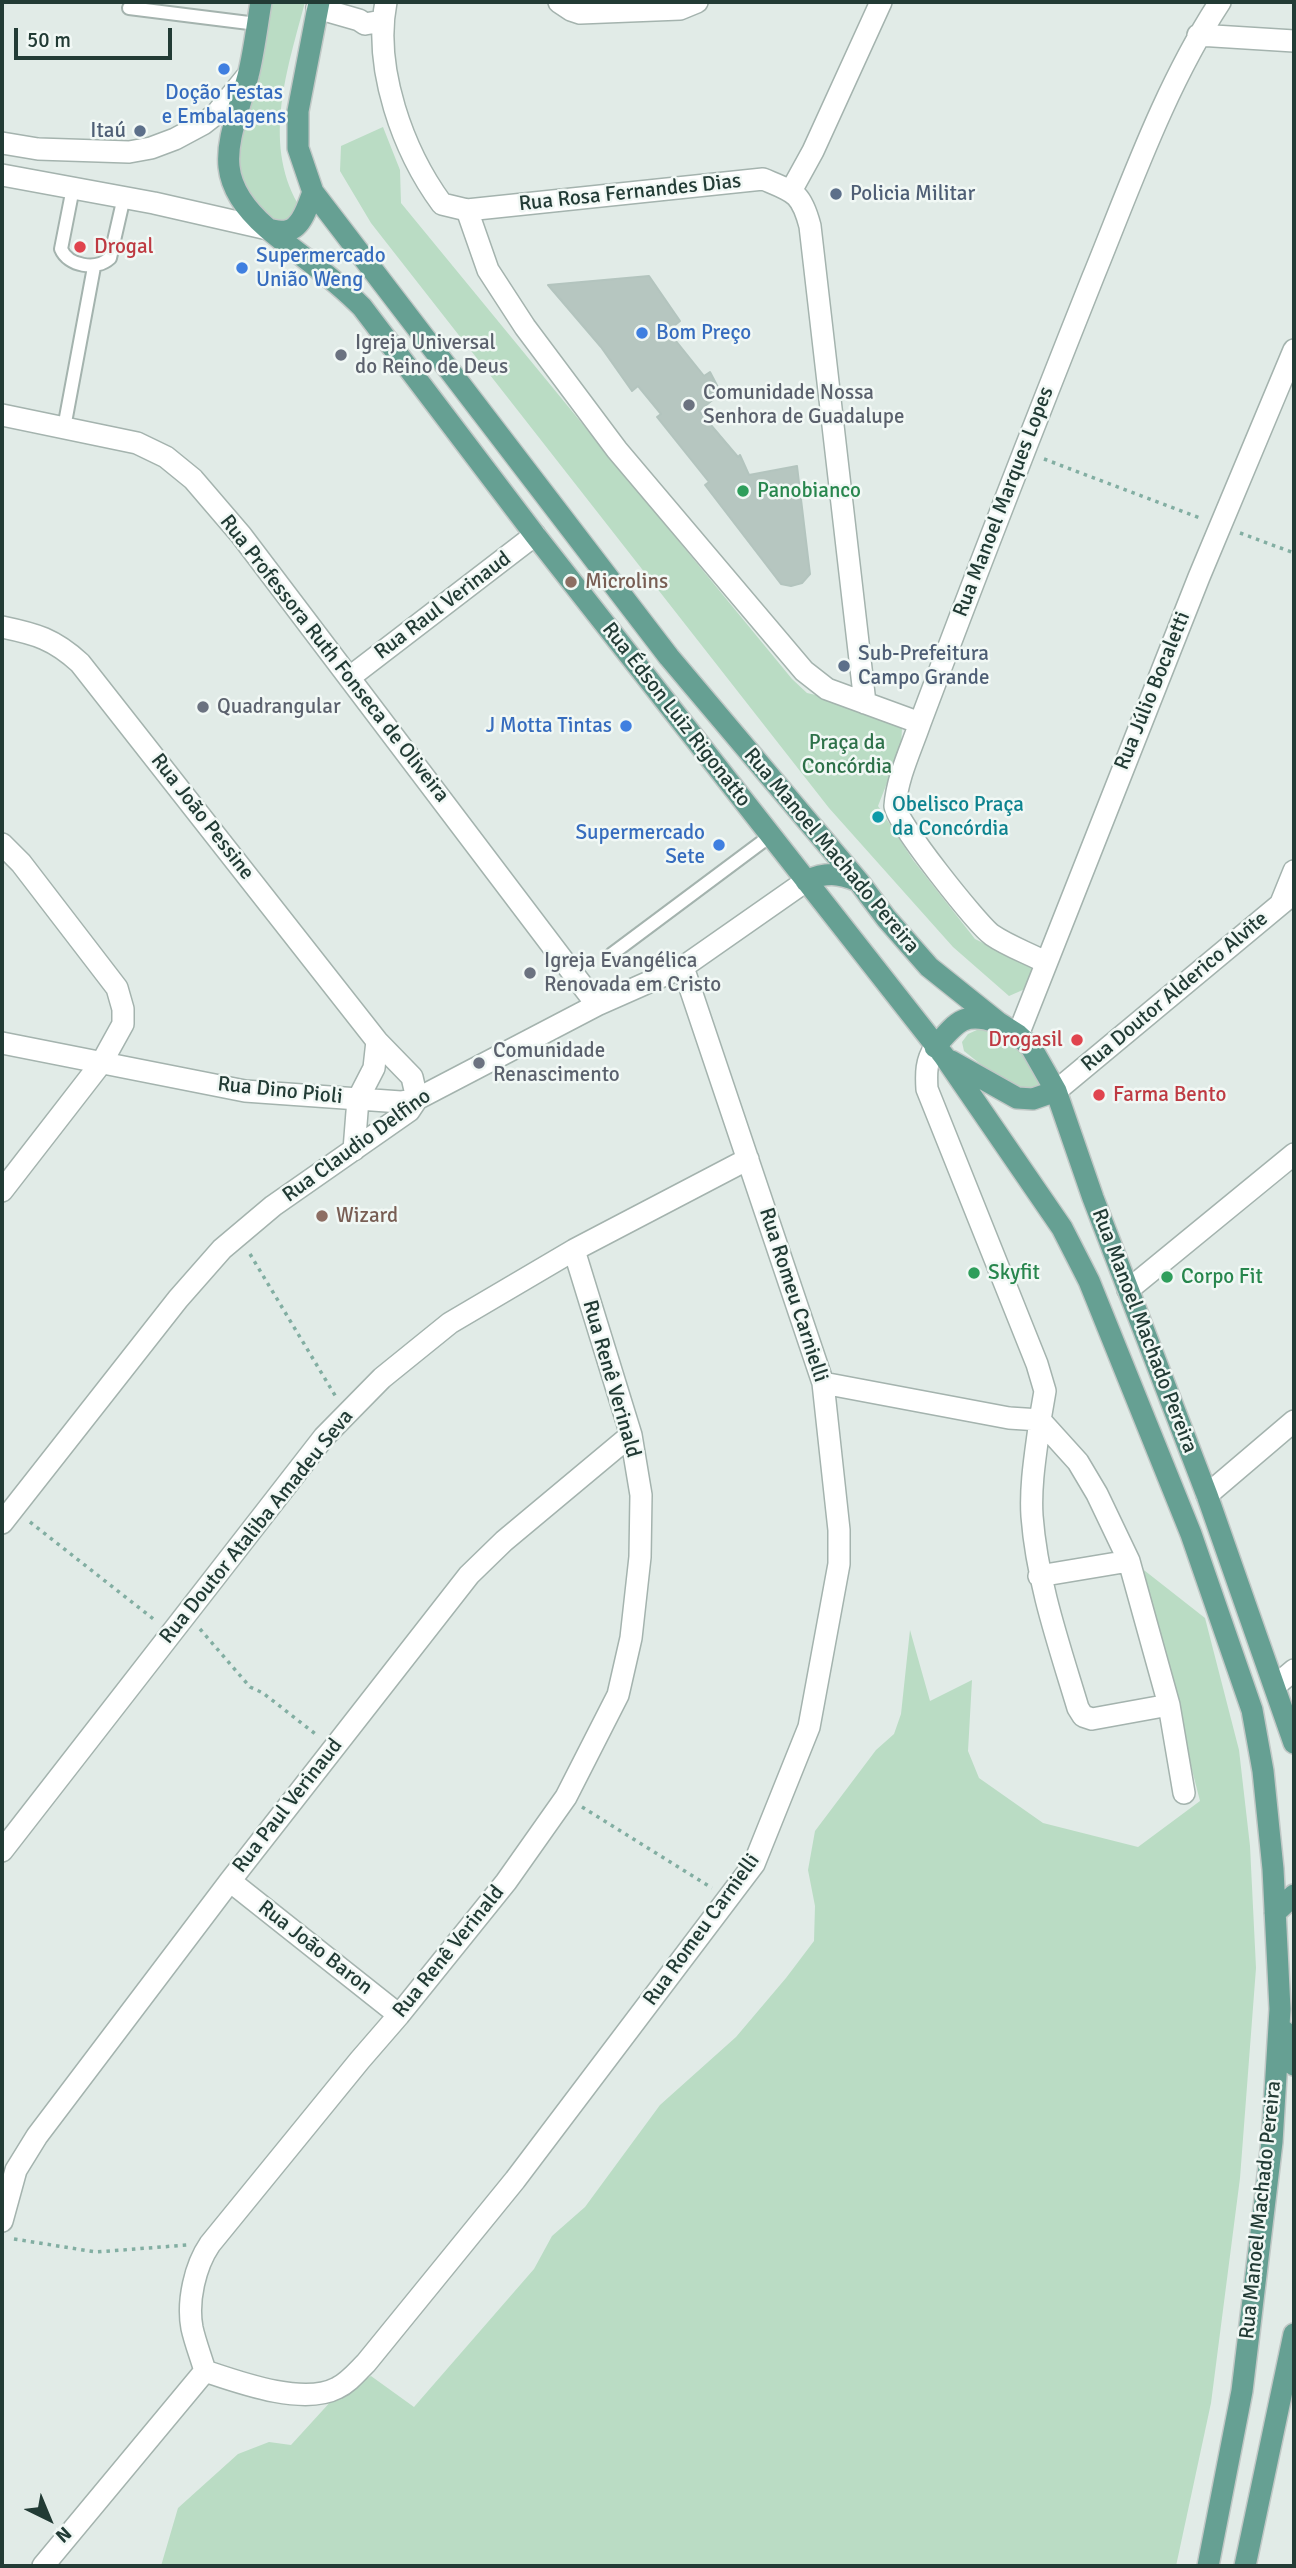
<!DOCTYPE html>
<meta charset="utf-8">
<style>
body{margin:0}
#map{position:relative;width:1296px;height:2568px;overflow:hidden;background:#e1ebe7;font-family:Signika,sans-serif}
canvas{display:block}
.frame{position:absolute;inset:0;border:4px solid #223b35;pointer-events:none}
.north{position:absolute;left:14px;top:2484px;width:70px;height:70px;-webkit-text-stroke:5px #f1f8f5;paint-order:stroke;rotate:137deg;font-size:19px;font-weight:700;line-height:28px;text-align:center;color:#223b35}
.north::after{content:'';display:block;margin:auto;width:24px;height:32px;background:#223b35;clip-path:polygon(50% 0,100% 100%,50% 72%,0 100%)}
.scale{position:absolute;left:14px;top:28px;width:158px;height:32px;box-sizing:border-box;border:4px solid #223b35;border-top:0;padding-left:9px;font-size:21px;line-height:24px;white-space:nowrap;color:#223b35;-webkit-text-stroke:5px #f1f8f5;paint-order:stroke}
</style>
<div id="map">
<canvas width="1296" height="2568"></canvas>
<div class="frame"></div>
<div class="north">N</div>
<div class="scale">50 m</div>
</div>
<script>
const ctx = document.querySelector('canvas').getContext('2d');
ctx.lineJoin = 'round';
function fillPath(path, color) {
  ctx.fillStyle = color;
  ctx.fill(path, 'evenodd');
}
function strokePath(path, color, width, dash) {
  ctx.strokeStyle = color;
  ctx.lineWidth = width;
  ctx.lineCap = dash ? 'butt' : 'round';
  ctx.setLineDash(dash || []);
  ctx.stroke(path);
}
function write(font, color, halo, rows, align = 'center') {
  ctx.font = font + ' Signika,sans-serif';
  ctx.lineWidth = 5;
  ctx.setLineDash([]);
  ctx.textBaseline = 'middle';
  ctx.strokeStyle = halo;
  ctx.fillStyle = color;
  for (const [text, x, y, turn = 0] of rows) {
    ctx.save();
    ctx.translate(x, y);
    ctx.rotate((+turn || 0) * Math.PI / 180);
    ctx.textAlign = isNaN(turn) ? turn : align;
    if (halo) ctx.strokeText(text, 0, 0);
    ctx.fillText(text, 0, 0);
    ctx.restore();
  }
}
fillPath(new Path2D(`
 M272 2H305C288 67 262 141 298 204L292 218 277 222 262 213 242 187 237 140 257 70Z
 M383 127 400 170 401 203 792 679 807 693 847 702 902 728 901 747 878 806 913 860 975 939 1034 968 1025 989 1009 996 953 947 829 808 371 223 340 171 341 146Z
 M979 1029 991 1032 1029 1057 1043 1082 1033 1092 1013 1090 964 1051 962 1042 968 1034Z
 M1140 1567 1205 1618 1239 1750 1250 1846 1256 1968 1240 2178 1211 2403 1176 2566H161L178 2508 238 2454 269 2442 291 2445 333 2399 371 2376 414 2407 534 2269 552 2236 585 2207 660 2105 736 2037 786 1978 814 1941 815 1906 808 1870 815 1831 876 1750 894 1734 901 1714 910 1630 930 1701 972 1680 968 1751 979 1778 1043 1823 1138 1847 1200 1801Z`), '#badcc4');
const building = new Path2D(`
 M649 276 680 321 668 331 704 376 710 372 721 393 699 411 738 457 740 455 749 475 797 466 810 574 802 583 791 586 781 584 705 485 709 482 657 417 661 414 638 386 632 391 601 347 548 285Z`);
fillPath(building, '#b6c6c0');
strokePath(building, '#b3c4be', 2);
const service = new Path2D(`
 M129 8 257 24
 M73 188 61 249C68 266 96 271 110 258L124 197
 M64 428 94 267
 M612 954 770 836`);
const minor = new Path2D(`
 M386 2C373 68 403 151 442 204L467 210 763 179C794 192 801 192 810 226L865 703
 M559 2 571 10 580 13 680 9 697 2
 M317 8 359 20 365 24 382 21
 M1198 35 1294 41
 M791 191 813 151 881 2
 M467 210 488 270 525 327 617 450 804 671 827 689 920 723
 M2 415 137 443 166 457 193 479 241 535 597 1005
 M2 627C36 634 54 639 80 663L377 1041 412 1077 417 1099
 M350 677 535 535
 M2 844 21 863 117 988 123 1009V1024L102 1062 2 1191
 M1281 903 1294 871
 M1045 962C1028 953 1008 946 992 935 977 924 895 821 895 806 897 778 911 749 920 723 976 574 1034 425 1093 277 1131 184 1165 86 1220 2
 M1018 1035 1199 577 1294 350
 M2 1043 245 1091 401 1102 417 1099
 M1056 1091 1294 893
 M354 1150 358 1099 374 1068 377 1041
 M1128 1290 1294 1154
 M823 1383 1009 1418 1040 1420 1045 1391 1037 1364 927 1089C926 1073 926 1061 935 1047
 M1207 1495 1294 1421
 M2 1523 178 1299 222 1249 273 1206 409 1111 417 1099 597 1005 683 967 806 881
 M1039 1576 1129 1561
 M1275 1686 1294 1670
 M1169 1705 1092 1719 1083 1716 1078 1708C1059 1645 1037 1582 1032 1516 1030 1484 1036 1452 1040 1420L1078 1462 1097 1494 1129 1561 1169 1705 1184 1793
 M2 1851 324 1437 382 1378 450 1323 574 1250 748 1159
 M230 1881 399 2015
 M2 2221 16 2170 37 2136 230 1881 469 1575 504 1541 631 1435
 M205 2371C238 2382 303 2406 337 2388 348 2383 357 2372 366 2363L515 2180 754 1864 809 1727 839 1564V1530L823 1383 683 967
 M43 2566 205 2371C201 2357 195 2342 192 2328 187 2301 195 2266 210 2244L360 2060 399 2015 506 1882 566 1797 618 1695 631 1638 640 1557 641 1495 631 1435 574 1250`);
const tertiary = new Path2D(`
 M2 143 38 149 129 152 151 148 175 139 203 124 217 113 248 75
 M2 175 154 203 268 229`);
const primary = new Path2D(`
 M261 2C257 26 254 52 248 76 231 140 207 176 267 228 300 256 331 275 362 307L535 535 944 1056 1062 1228 1089 1281 1191 1534 1252 1710 1263 1771 1273 1869 1280 2009 1272 2142 1242 2391 1208 2566
 M319 2 298 111V148L313 192 669 657 859 882 886 918 929 967 999 1023 1018 1035 1031 1047 1056 1091 1093 1198 1207 1495 1294 1743
 M268 229C273 230 281 232 286 231 302 229 308 205 313 192
 M806 881C826 872 838 873 858 881
 M935 1047C956 1023 963 1011 996 1022
 M951 1061 1017 1098 1033 1099 1056 1091
 M1275 1913 1294 1895
 M1284 2031 1294 2065
 M1245 2566 1294 2334`);
strokePath(service, '#a4b3ae', 16);
strokePath(minor, '#a4b3ae', 24);
strokePath(tertiary, '#a4b3ae', 24);
strokePath(primary, '#c1c8c6', 24);
strokePath(new Path2D(`
 M1044 459 1200 518
 M1240 533 1294 553
 M250 1254 336 1397
 M30 1522 156 1621
 M200 1629 250 1687 263 1693 318 1736
 M582 1807 712 1888
 M14 2239 96 2252 187 2245`), '#82aea2', 3.5, [3.5, 5]);
strokePath(service, '#fff', 12);
strokePath(minor, '#fff', 21);
strokePath(tertiary, '#fff', 21);
strokePath(primary, '#66a093', 21);
for (const [x, y, r, color] of [
 [224,69,7,"#3f7fe0"],
 [140,131,7,"#5c6f8a"],
 [836,194,7,"#5c6f8a"],
 [80,247,7,"#e0444e"],
 [242,268,7,"#3f7fe0"],
 [642,333,7,"#3f7fe0"],
 [341,355,7,"#6b7280"],
 [689,405,7,"#6b7280"],
 [743,491,7,"#2e9e5b"],
 [571,582,7,"#8d6e63"],
 [844,666,7,"#5c6f8a"],
 [203,707,7,"#6b7280"],
 [626,726,7,"#3f7fe0"],
 [878,817,7,"#0f9aa8"],
 [719,845,7,"#3f7fe0"],
 [530,973,7,"#6b7280"],
 [1077,1040,7,"#e0444e"],
 [479,1063,7,"#6b7280"],
 [1099,1095,7,"#e0444e"],
 [322,1216,7,"#8d6e63"],
 [974,1273,7,"#2e9e5b"],
 [1167,1277,7,"#2e9e5b"]
]) {
  const dot = new Path2D();
  dot.arc(x, y, r, 0, 2 * Math.PI);
  ctx.fillStyle = color;
  ctx.fill(dot);
  strokePath(dot, '#f1f8f5', 2.5);
}
write('21px', '#366cbe', '#f1f8f5', [
 ["Doção Festas",224,93,"center"],
 ["e Embalagens",224,117,"center"],
 ["Supermercado",256,256],
 ["União Weng",256,280],
 ["Bom Preço",656,333],
 ["J Motta Tintas",612,726,"right"],
 ["Supermercado",705,833,"right"],
 ["Sete",705,857,"right"]
], 'left');
write('21px', '#4e5e75', '#f1f8f5', [
 ["Itaú",126,131,"right"],
 ["Policia Militar",850,194],
 ["Sub-Prefeitura",858,654],
 ["Campo Grande",858,678]
], 'left');
write('21px', '#223b35', '#f1f8f5', [
 ["Rua Rosa Fernandes Dias",630,193,-6],
 ["Rua Manoel Marques Lopes",1004,502,-69],
 ["Rua Raul Verinaud",443,606,-37],
 ["Rua Professora Ruth Fonseca de Oliveira",334,659,52],
 ["Rua Júlio Bocaletti",1153,691,-68],
 ["Rua Édson Luiz Rigonatto",676,715,52],
 ["Rua João Pessine",202,817,52],
 ["Rua Manoel Machado Pereira",831,851,50],
 ["Rua Doutor Alderico Alvite",1175,992,-40],
 ["Rua Dino Pioli",280,1091,6],
 ["Rua Claudio Delfino",357,1146,-36],
 ["Rua Romeu Carnielli",793,1295,72],
 ["Rua Manoel Machado Pereira",1144,1331,69],
 ["Rua Renê Verinald",611,1379,74],
 ["Rua Doutor Ataliba Amadeu Seva",257,1527,-51],
 ["Rua Paul Verinaud",288,1806,-52],
 ["Rua Romeu Carnielli",702,1930,-54],
 ["Rua João Baron",315,1948,38],
 ["Rua Renê Verinald",449,1952,-51],
 ["Rua Manoel Machado Pereira",1261,2210,-84]
]);
write('21px', '#be3a42', '#f1f8f5', [
 ["Drogal",94,247],
 ["Drogasil",1063,1040,"right"],
 ["Farma Bento",1113,1095]
], 'left');
write('21px', '#5b616d', '#f1f8f5', [
 ["Igreja Universal",355,343],
 ["do Reino de Deus",355,367],
 ["Comunidade Nossa",703,393],
 ["Senhora de Guadalupe",703,417],
 ["Quadrangular",217,707],
 ["Igreja Evangélica",544,961],
 ["Renovada em Cristo",544,985],
 ["Comunidade",493,1051],
 ["Renascimento",493,1075]
], 'left');
write('21px', '#27864d', '#f1f8f5', [
 ["Panobianco",757,491],
 ["Skyfit",988,1273],
 ["Corpo Fit",1181,1277]
], 'left');
write('21px', '#785e54', '#f1f8f5', [
 ["Microlins",585,582],
 ["Wizard",336,1216]
], 'left');
write('21px', '#2d7149', '#f1f8f5', [
 ["Praça da",847,743],
 ["Concórdia",847,767]
]);
write('21px', '#0d838f', '#f1f8f5', [
 ["Obelisco Praça",892,805],
 ["da Concórdia",892,829]
], 'left');
</script>
